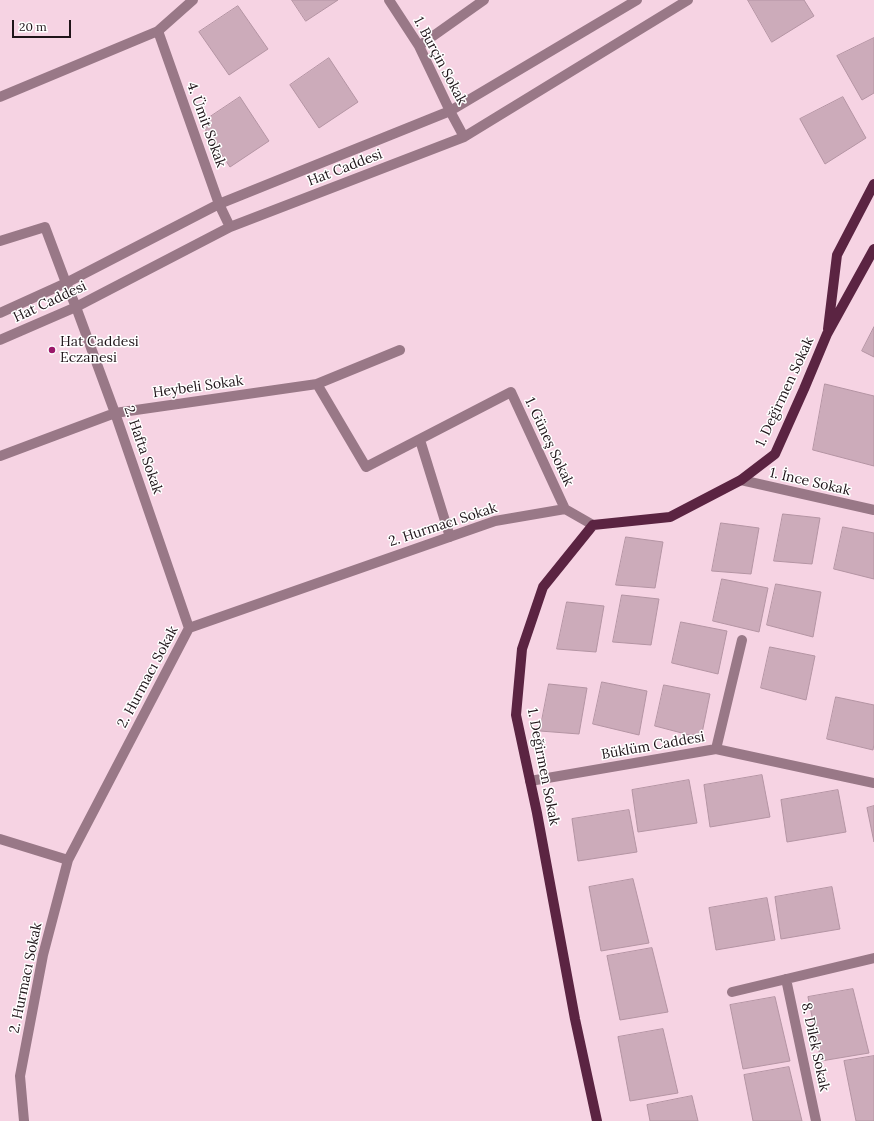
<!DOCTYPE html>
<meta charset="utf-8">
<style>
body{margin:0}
#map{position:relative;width:874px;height:1121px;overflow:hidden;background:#f6d3e3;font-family:Lora,serif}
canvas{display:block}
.scale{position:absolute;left:12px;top:20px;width:59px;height:18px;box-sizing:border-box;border:2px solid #1f1419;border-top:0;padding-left:5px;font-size:12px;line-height:14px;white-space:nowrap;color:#1f1419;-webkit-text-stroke:3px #fff;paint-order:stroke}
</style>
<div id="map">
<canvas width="874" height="1121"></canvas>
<div class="scale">20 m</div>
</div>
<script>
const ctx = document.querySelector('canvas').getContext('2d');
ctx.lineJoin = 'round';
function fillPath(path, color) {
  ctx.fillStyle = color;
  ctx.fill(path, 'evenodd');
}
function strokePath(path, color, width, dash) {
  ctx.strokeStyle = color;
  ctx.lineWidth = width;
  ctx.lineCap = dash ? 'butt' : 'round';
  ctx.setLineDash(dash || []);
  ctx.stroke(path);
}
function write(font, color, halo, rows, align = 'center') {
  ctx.font = font + ' Lora,serif';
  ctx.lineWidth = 3;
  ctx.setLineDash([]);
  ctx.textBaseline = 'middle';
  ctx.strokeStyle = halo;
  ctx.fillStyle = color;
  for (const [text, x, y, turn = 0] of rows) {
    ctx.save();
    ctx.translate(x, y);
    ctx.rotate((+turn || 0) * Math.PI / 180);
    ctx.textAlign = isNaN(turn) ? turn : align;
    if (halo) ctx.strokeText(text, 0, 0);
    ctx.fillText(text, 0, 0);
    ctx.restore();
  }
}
const building = new Path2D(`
 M292 0H338L306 21Z
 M748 0H804L814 16 772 42Z
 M238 6 268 49 229 75 199 32Z
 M874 38V93L862 100 837 56Z
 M329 58 358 102 319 128 290 85Z
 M240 97 269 141 230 167 201 123Z
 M843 97 866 138 825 164 800 119Z
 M874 327V357L862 351Z
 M825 384 874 396V466L813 450Z
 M783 514 820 518 812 564 774 561Z
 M721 523 759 528 751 574 712 571Z
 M843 527 874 533V579L834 569Z
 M626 537 663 542 655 588 616 585Z
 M722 579 768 588 759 632 713 621Z
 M776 584 821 592 813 637 767 625Z
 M622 595 659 599 651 645 613 642Z
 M567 602 604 606 596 652 557 649Z
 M681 622 727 631 718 674 672 663Z
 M770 647 815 656 806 700 761 688Z
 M602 682 647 691 639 735 593 724Z
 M549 684 587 688 579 734 540 731Z
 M664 685 710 694 701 738 655 726Z
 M836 697 874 705V744L873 750 827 739Z
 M762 775 770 817 710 827 704 785Z
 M689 780 697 823 638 832 632 790Z
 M838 790 846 832 787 842 781 800Z
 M874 806V842L867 808Z
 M629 810 637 852 578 861 572 819Z
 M633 879 649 943 601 951 589 887Z
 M832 887 840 929 781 939 775 897Z
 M767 898 775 940 716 950 709 908Z
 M652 948 668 1012 620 1020 607 956Z
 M853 989 869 1053 821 1061 808 997Z
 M775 997 790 1061 743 1069 730 1005Z
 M663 1029 678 1093 630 1101 618 1037Z
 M874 1056V1121H856L844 1061Z
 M789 1067 802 1121H753L744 1075Z
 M692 1096 698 1121H650L647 1105Z`);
fillPath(building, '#ccabba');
strokePath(building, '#b494a3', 1);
strokePath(new Path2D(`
 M389 0 419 46 450 111 464 137
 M158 31 219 204 230 227
 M419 46 484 0
 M0 97 158 31 193 0
 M0 241 45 227 66 283 76 307 115 413 189 628
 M0 313 66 283 219 204 450 111 637 0
 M0 340 76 307 230 227 464 137 688 0
 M317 384 366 467 511 392 565 509
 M420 440 450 537
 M0 456 115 413 317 384 400 350
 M741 480 874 510
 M716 749 742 640
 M530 781 716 749 874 783
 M0 839 68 860
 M786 979 816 1121
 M732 992 874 958
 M24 1121 20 1076 43 955 68 860 189 628 495 521 565 509 593 525`), '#997887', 10);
strokePath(new Path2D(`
 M828 329 837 255 874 184
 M597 1121 575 1019 537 813 516 715 522 649 543 587 593 525 670 517 741 480 775 454 804 389 827 334 874 249`), '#5b2442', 10);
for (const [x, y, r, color] of [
 [52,350,4,"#9b1769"]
]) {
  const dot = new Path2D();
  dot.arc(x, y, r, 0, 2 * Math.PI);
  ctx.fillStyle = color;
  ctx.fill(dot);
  strokePath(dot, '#fff', 1.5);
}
write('14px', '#1f1419', '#fff', [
 ["1. Burçin Sokak",440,61,62],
 ["4. Ümit Sokak",206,125,70],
 ["Hat Caddesi",345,168,-21],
 ["Hat Caddesi",50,302,-25],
 ["Heybeli Sokak",198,387,-8],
 ["1. Değirmen Sokak",785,392,-65],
 ["1. Güneş Sokak",549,442,65],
 ["2. Hafta Sokak",143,450,71],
 ["1. İnce Sokak",810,482,13],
 ["2. Hurmacı Sokak",443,525,-18],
 ["2. Hurmacı Sokak",148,677,-62],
 ["Büklüm Caddesi",653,746,-10],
 ["1. Değirmen Sokak",543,767,79],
 ["2. Hurmacı Sokak",26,978,-78],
 ["8. Dilek Sokak",815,1047,78]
]);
write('14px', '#1f1419', '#fff', [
 ["Hat Caddesi",60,342],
 ["Eczanesi",60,358]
], 'left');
</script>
